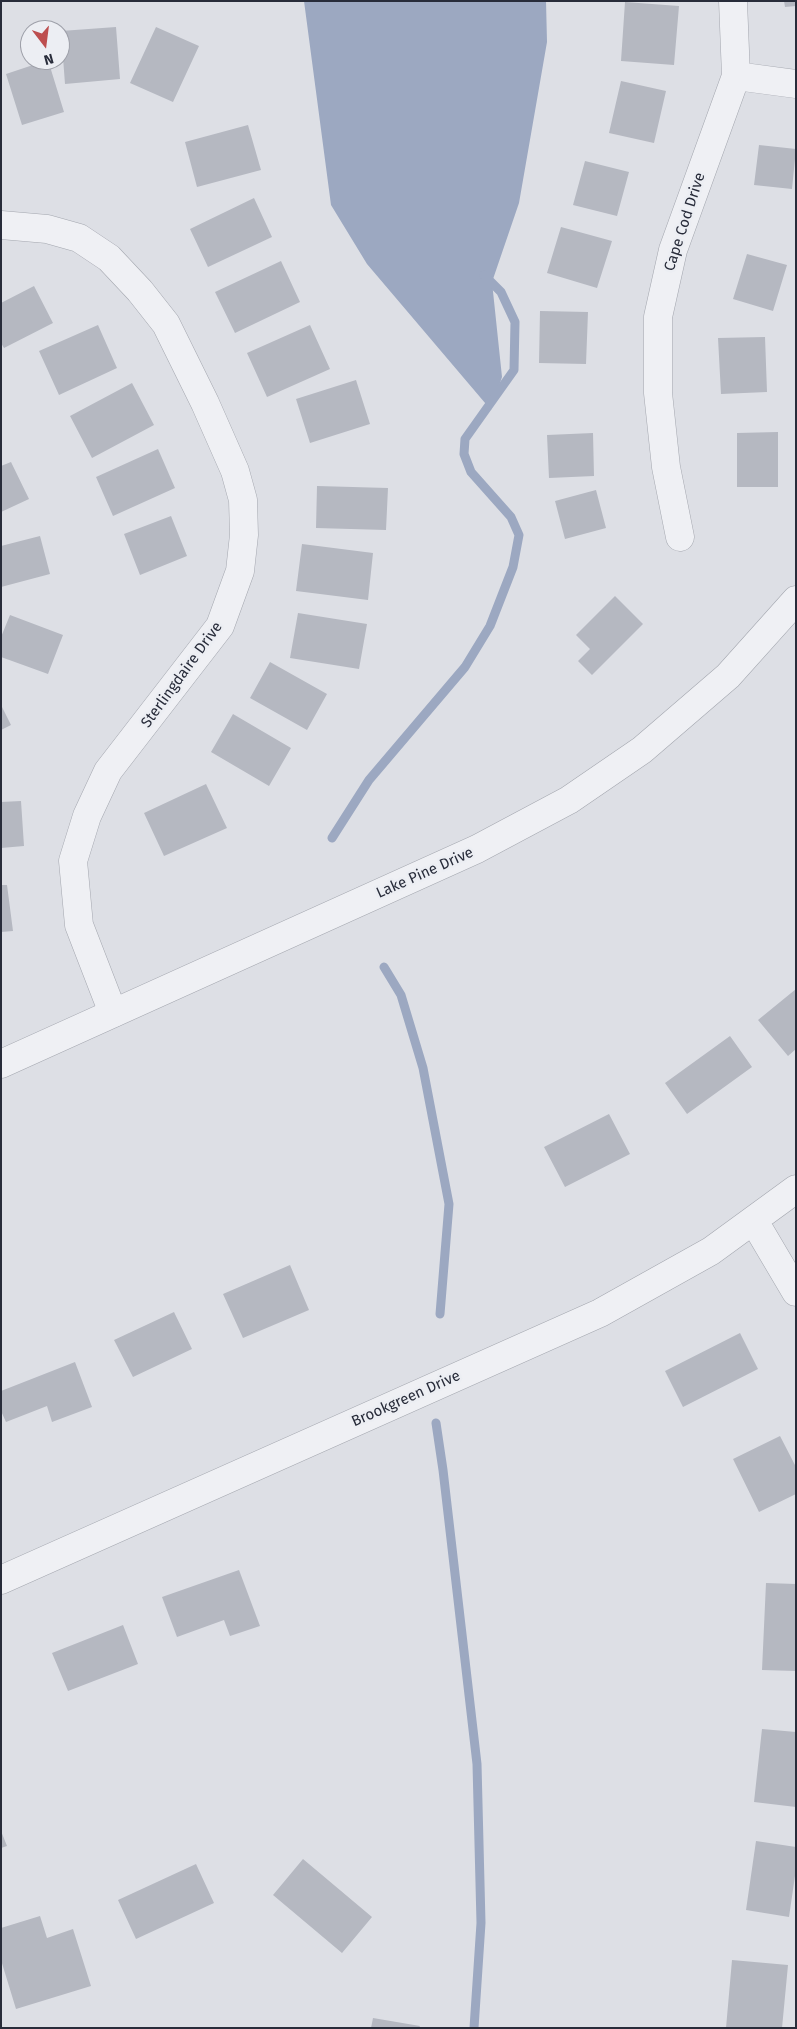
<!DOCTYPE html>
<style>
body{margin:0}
#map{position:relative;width:797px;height:2029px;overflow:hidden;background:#dddfe5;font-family:"Fira Sans",sans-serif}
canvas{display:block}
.frame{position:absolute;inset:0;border:2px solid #282c3a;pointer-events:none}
.north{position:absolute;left:20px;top:20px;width:50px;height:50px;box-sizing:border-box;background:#eceef3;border:1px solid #9ea0a9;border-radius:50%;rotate:165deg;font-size:14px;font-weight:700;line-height:20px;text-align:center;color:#282c3a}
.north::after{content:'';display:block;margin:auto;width:18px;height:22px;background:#bd4e4f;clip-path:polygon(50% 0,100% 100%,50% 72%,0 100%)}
</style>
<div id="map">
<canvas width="797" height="2029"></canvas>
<div class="frame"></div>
<div class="north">N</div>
</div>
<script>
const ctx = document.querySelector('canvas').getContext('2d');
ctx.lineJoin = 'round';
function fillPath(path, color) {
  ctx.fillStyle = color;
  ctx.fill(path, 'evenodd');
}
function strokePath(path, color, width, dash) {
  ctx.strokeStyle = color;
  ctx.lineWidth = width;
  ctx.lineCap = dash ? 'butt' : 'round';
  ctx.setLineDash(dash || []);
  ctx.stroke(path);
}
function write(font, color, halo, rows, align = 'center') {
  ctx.font = font + ' "Fira Sans",sans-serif';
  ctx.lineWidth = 5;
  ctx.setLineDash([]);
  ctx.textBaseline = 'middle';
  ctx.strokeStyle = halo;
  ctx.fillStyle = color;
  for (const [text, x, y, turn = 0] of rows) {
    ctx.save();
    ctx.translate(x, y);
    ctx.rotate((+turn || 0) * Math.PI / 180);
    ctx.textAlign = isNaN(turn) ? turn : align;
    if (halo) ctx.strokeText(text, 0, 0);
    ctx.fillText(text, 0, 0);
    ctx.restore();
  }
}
fillPath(new Path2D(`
 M304 1H546L547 42 519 203 492 282 502 377 491 410 367 264 331 205Z`), '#9ca8c1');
strokePath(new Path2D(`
 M332 838 369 780 465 667 490 626 513 567 519 535 511 517 471 472 464 454 465 439 514 370 515 322 501 292 484 275
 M384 967 401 995 423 1068 449 1204 440 1314
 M436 1423 443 1470 477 1764 481 1923 474 2028`), '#9ca8c1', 9);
fillPath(new Path2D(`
 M784 1H796V6L785 7Z
 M625 2 679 6 674 65 621 61Z
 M116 27 120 79 65 84 61 31Z
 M156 27 199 46 173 102 130 83Z
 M48 60 64 112 22 125 6 74Z
 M621 81 666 91 654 143 609 133Z
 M248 125 261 170 197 187 185 142Z
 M759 145 796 149 792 189 754 185Z
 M585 161 629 172 617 216 573 205Z
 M254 198 272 237 208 267 190 229Z
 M561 227 612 241 597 288 547 273Z
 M747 254 787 265 773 311 733 299Z
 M281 261 300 302 235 333 215 292Z
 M34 286 53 323 4 348 1 343V303Z
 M540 311 588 312 586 364 539 363Z
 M98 325 117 368 59 395 39 351Z
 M310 325 330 369 267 397 247 353Z
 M765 337 767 392 721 394 718 338Z
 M356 380 370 424 310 443 296 399Z
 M132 383 154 425 92 458 70 416Z
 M778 432V487H737V433Z
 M593 433 594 476 549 478 547 435Z
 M158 449 175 488 113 516 96 477Z
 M11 462 29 499 1 512V466Z
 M317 486 388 488 386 530 316 528Z
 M596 490 606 528 565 539 555 501Z
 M171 516 187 556 140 575 124 534Z
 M40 536 50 574 1 587V546Z
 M302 544 373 553 368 600 296 591Z
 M615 596 643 624 592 675 578 661 590 649 576 635Z
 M298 613 367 624 359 669 290 658Z
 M10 615 63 635 48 674 1 657V637Z
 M270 662 327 694 307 730 250 698Z
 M1 705 11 725 1 730Z
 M233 714 291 748 269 786 211 752Z
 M206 784 227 828 164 856 144 813Z
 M21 801 24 846 1 848V802Z
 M1 885H7L13 931 1 932Z
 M796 989V1049L788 1056 758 1020Z
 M730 1036 752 1067 687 1114 665 1083Z
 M609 1114 630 1154 565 1187 544 1147Z
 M290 1265 309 1310 243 1338 223 1294Z
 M174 1312 192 1349 133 1377 114 1340Z
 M740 1333 758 1369 683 1407 665 1371Z
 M75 1362 92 1407 52 1422 47 1406 6 1422 1 1411V1391Z
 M780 1436 796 1467V1494L759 1512 733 1459Z
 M239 1570 260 1626 230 1636 224 1620 177 1637 162 1597Z
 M766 1583 796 1584V1671L762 1670Z
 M123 1625 138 1664 68 1691 52 1653Z
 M762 1729 796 1732V1807L754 1802Z
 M1 1831 7 1846 1 1848Z
 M756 1841 796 1847V1869L789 1917 746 1910Z
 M303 1859 372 1917 342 1953 273 1895Z
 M196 1864 214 1903 136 1939 118 1900Z
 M40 1916 47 1938 73 1929 91 1986 16 2009 1 1960V1928Z
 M732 1960 788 1965 782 2028H726Z
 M373 2018 420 2026 419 2028H371Z`), '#b5b8c1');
const minor = new Path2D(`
 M736 76 796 84
 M1 225 47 229 79 238 109 258 140 291 166 324 205 403 235 471 243 500 244 535 240 571 220 626 108 771 87 816 73 861 79 925 113 1013
 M680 537 666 467 658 393V317L673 250 736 76 733 1
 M754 1221 796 1292
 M1 1580 600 1313 711 1251 796 1189`);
const tertiary = new Path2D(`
 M1 1064 477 849 569 800 642 750 728 676 796 600`);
strokePath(minor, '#a3a6ae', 29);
strokePath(tertiary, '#a3a6ae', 29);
strokePath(minor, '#eff0f4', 28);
strokePath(tertiary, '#eff0f4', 28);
write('15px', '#282c3a', '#eceef3', [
 ["Cape Cod Drive",685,222,-72],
 ["Sterlingdaire Drive",182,675,-54],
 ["Lake Pine Drive",425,873,-24],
 ["Brookgreen Drive",406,1399,-24]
]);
</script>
